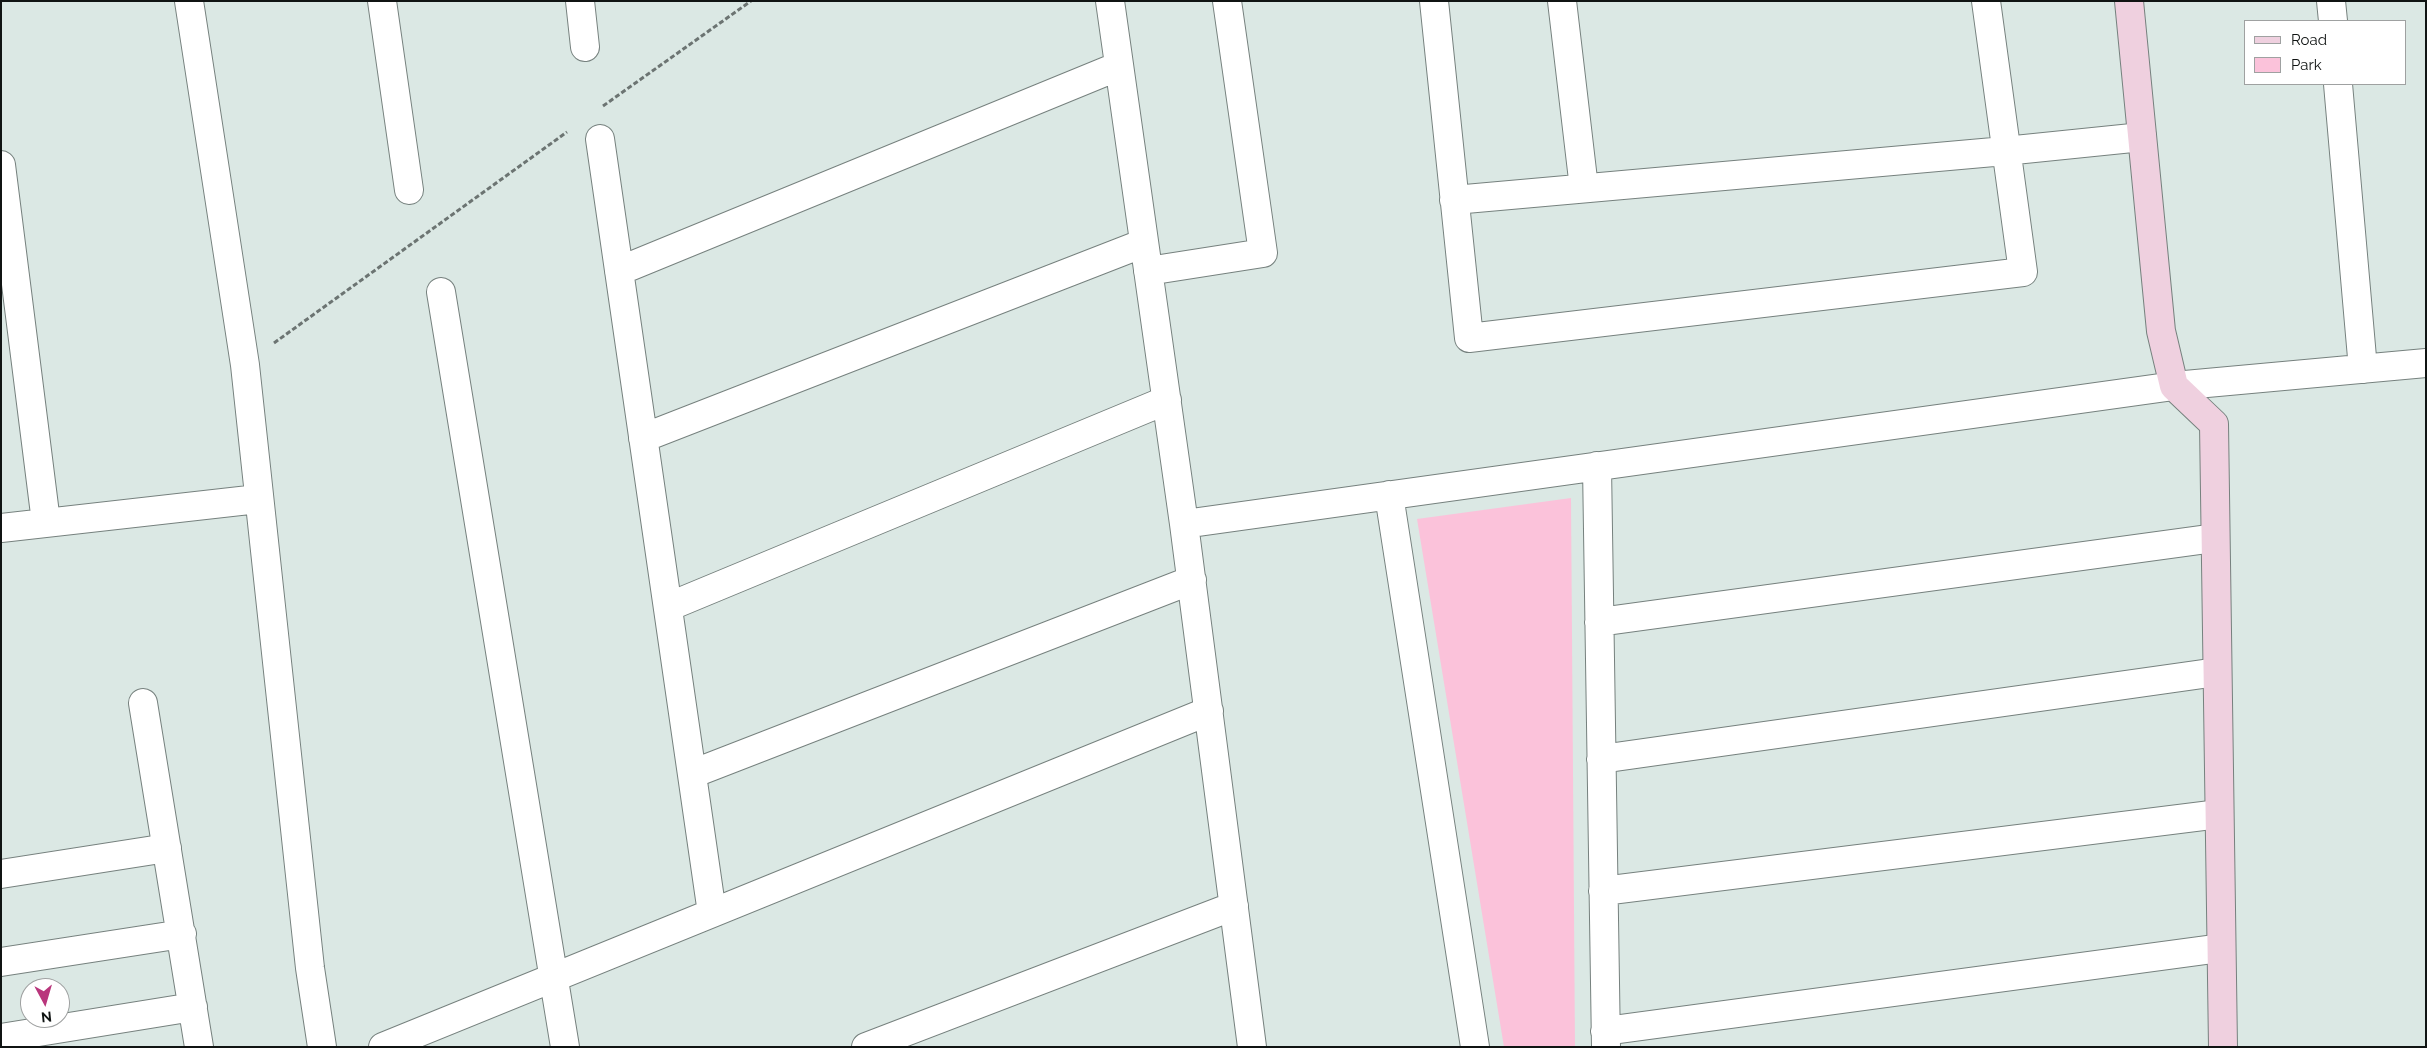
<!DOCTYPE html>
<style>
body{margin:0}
#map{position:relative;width:2427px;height:1048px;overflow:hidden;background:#dbe8e4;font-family:Raleway,sans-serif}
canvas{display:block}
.frame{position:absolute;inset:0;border:2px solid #101413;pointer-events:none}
.legend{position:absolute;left:2244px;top:20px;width:162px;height:65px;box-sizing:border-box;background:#fff;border:1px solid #9fa1a1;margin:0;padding:6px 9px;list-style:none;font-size:15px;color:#101413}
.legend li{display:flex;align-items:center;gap:10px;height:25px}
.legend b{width:25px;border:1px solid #9fa1a1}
.north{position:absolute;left:20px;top:978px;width:50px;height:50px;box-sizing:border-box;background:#fff;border:1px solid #9fa1a1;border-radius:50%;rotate:174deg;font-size:14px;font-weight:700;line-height:20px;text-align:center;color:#101413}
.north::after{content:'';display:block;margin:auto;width:18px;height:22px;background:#b9367c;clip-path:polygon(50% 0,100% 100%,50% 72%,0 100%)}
</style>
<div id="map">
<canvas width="2427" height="1048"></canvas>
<div class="frame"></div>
<ul class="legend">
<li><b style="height:6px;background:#efd0df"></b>Road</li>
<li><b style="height:14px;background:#fbc2da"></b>Park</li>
</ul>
<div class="north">N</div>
</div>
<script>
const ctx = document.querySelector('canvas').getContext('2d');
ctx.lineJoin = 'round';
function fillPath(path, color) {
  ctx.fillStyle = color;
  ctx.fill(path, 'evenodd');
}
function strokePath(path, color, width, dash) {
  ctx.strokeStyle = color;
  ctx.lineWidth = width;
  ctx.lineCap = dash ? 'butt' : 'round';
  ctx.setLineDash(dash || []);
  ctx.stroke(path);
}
fillPath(new Path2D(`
 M1571 498 1575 1047H1504L1417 519Z`), '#fbc2da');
const street = new Path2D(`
 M189 1 245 365 310 968 322 1047
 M382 1 409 190
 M580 1 585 47
 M1110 1 1184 524 1252 1047
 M1434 1 1469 338 2023 272 1986 1
 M1562 1 1584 188
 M2331 1 2333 21
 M2338 84 2363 369
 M600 139 712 913
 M1 165 46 522
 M1454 200 2005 151 2142 137
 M619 271 1119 66
 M1148 271 1263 253 1227 1
 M441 292 565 1047
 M643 438 1144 243
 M1597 466 1606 1047
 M1389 495 1475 1047
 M1184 524 2174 386 2426 363
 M1 528 258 499
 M668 607 1167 400
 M1599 622 2215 538
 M143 703 199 1047
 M1601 759 2217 672
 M692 774 1192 580
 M1 874 167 848
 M1603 891 2219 814
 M1 962 182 934
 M1605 1031 2221 948
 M1 1038 193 1007
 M383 1047 1209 711
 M866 1047 1234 906`);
const secondary = new Path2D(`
 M2129 1 2161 331 2174 386 2214 424 2223 1047`);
strokePath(street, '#76817e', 30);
strokePath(secondary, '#76817e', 30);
strokePath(new Path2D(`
 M603 106 751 1
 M274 343 567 132`), '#6c7472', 3, [5, 2.5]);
strokePath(street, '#fff', 28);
strokePath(secondary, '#efd0df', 28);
</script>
